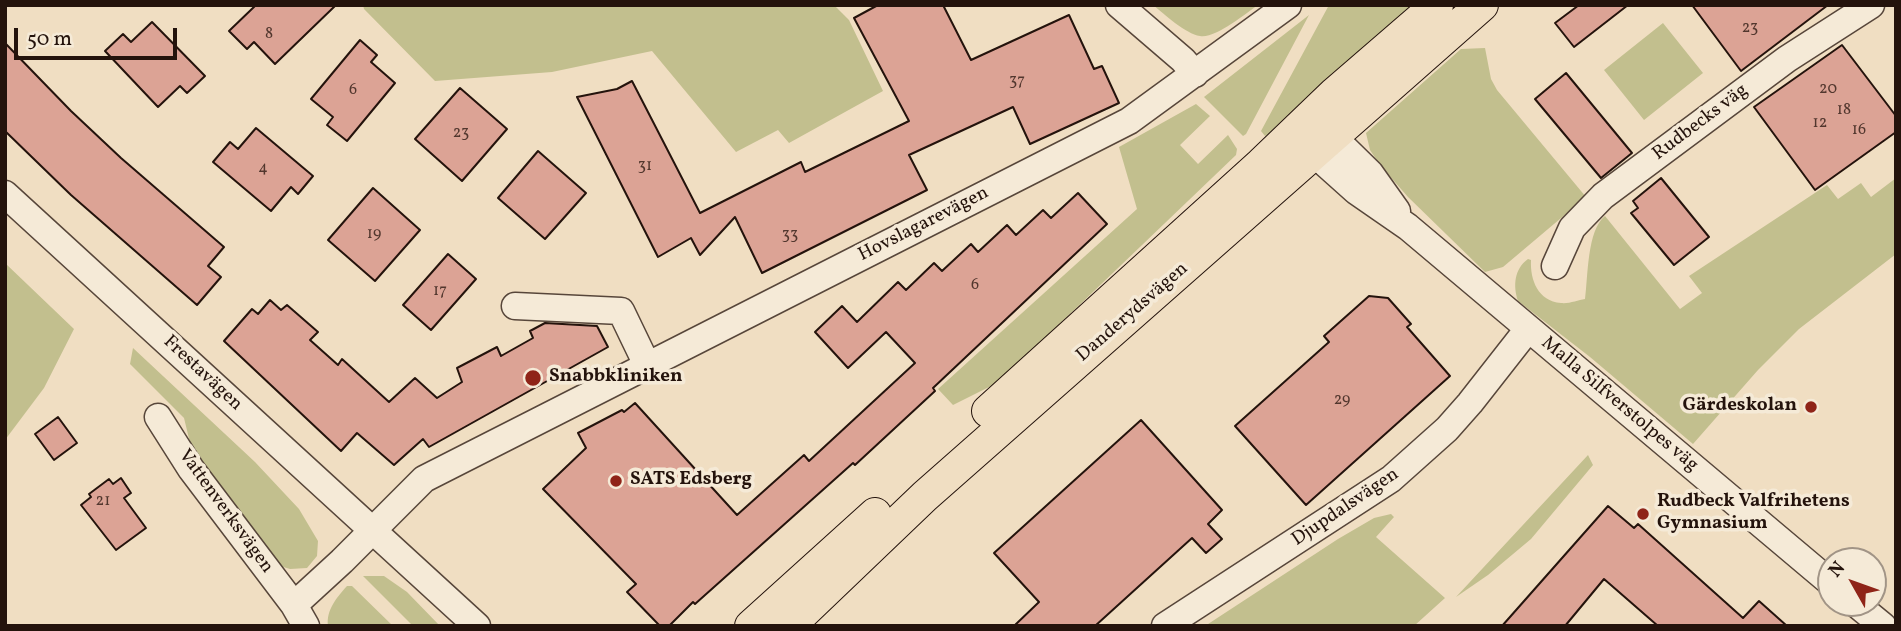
<!DOCTYPE html>
<meta charset="utf-8">
<style>
body{margin:0}
#map{position:relative;width:1901px;height:631px;overflow:hidden;background:#f0dec2;font-family:Vollkorn,serif}
canvas{display:block}
.frame{position:absolute;inset:0;border:7px solid #24130c;pointer-events:none}
.north{position:absolute;left:1817px;top:547px;width:70px;height:70px;box-sizing:border-box;background:#f5ead7;border:2px solid #a19486;border-radius:50%;rotate:310deg;font-size:19px;font-weight:700;line-height:28px;text-align:center;color:#24130c}
.north::after{content:'';display:block;margin:auto;width:24px;height:32px;background:#8f2418;clip-path:polygon(50% 0,100% 100%,50% 72%,0 100%)}
.scale{position:absolute;left:14px;top:28px;width:163px;height:32px;box-sizing:border-box;border:4px solid #24130c;border-top:0;padding-left:9px;font-size:21px;line-height:24px;white-space:nowrap;color:#24130c;-webkit-text-stroke:5px #f5ead7;paint-order:stroke}
</style>
<div id="map">
<canvas width="1901" height="631"></canvas>
<div class="frame"></div>
<div class="north">N</div>
<div class="scale">50 m</div>
</div>
<script>
const ctx = document.querySelector('canvas').getContext('2d');
ctx.lineJoin = 'round';
function fillPath(path, color) {
  ctx.fillStyle = color;
  ctx.fill(path, 'evenodd');
}
function strokePath(path, color, width, dash) {
  ctx.strokeStyle = color;
  ctx.lineWidth = width;
  ctx.lineCap = dash ? 'butt' : 'round';
  ctx.setLineDash(dash || []);
  ctx.stroke(path);
}
function write(font, color, halo, rows, align = 'center') {
  ctx.font = font + ' Vollkorn,serif';
  ctx.lineWidth = 7;
  ctx.setLineDash([]);
  ctx.textBaseline = 'middle';
  ctx.strokeStyle = halo;
  ctx.fillStyle = color;
  for (const [text, x, y, turn = 0] of rows) {
    ctx.save();
    ctx.translate(x, y);
    ctx.rotate((+turn || 0) * Math.PI / 180);
    ctx.textAlign = isNaN(turn) ? turn : align;
    if (halo) ctx.strokeText(text, 0, 0);
    ctx.fillText(text, 0, 0);
    ctx.restore();
  }
}
fillPath(new Path2D(`
 M363 5H834L849 20 883 91 789 143 778 130 736 152 652 51 552 72 435 81 364 9Z
 M1153 5H1258C1245 14 1215 39 1200 36 1186 34 1164 14 1153 5Z
 M1329 5H1419L1280 129 1265 136 1261 131Z
 M1309 15 1246 134 1243 136 1204 97Z
 M1663 23 1703 73 1644 120 1604 70Z
 M1485 48 1491 79 1497 90 1586 197 1503 267 1485 272 1408 197 1380 165 1370 150 1366 133 1461 49Z
 M1196 104 1210 116 1180 145 1198 164 1228 135 1237 149 1236 155 999 382 953 405 938 389 1137 209 1119 147Z
 M1896 178V254L1799 329 1758 370 1693 444 1590 357 1518 301C1513 286 1514 269 1528 259L1531 260C1530 280 1538 301 1561 303 1569 304 1578 300 1585 299 1588 277 1587 230 1605 216L1680 309 1702 293 1689 276 1827 185 1838 199 1861 183 1871 197Z
 M5 263 74 329 44 388 5 440Z
 M133 348 255 462 299 509 318 541 317 556 307 568 290 569 277 565 192 451 184 418 130 364Z
 M1588 455 1593 465 1531 539 1488 575 1456 597Z
 M1391 514 1394 517 1376 537 1445 598 1414 626H1205L1338 539 1374 518Z
 M363 576H384L407 592 440 626H413Z
 M347 586H352L393 626H328C326 610 337 597 347 586Z`), '#c2bf8e');
const building = new Path2D(`
 M256 5H336L275 64 254 42 247 49 229 31Z
 M878 5H943L971 60 1069 15 1094 69 1102 66 1119 103 1030 144 1013 107 909 155 927 190 762 273 735 217 700 255 691 238 658 257 577 97 617 89 632 81 700 213 801 162 805 172 909 121 854 18Z
 M1579 5H1628L1574 47 1555 23Z
 M1692 5H1828L1741 71Z
 M152 22 205 76 187 93 180 86 158 107 105 51 123 34 131 42Z
 M360 40 377 55 371 62 395 83 347 141 327 125 333 117 311 99Z
 M5 43 71 111 121 158 224 247 208 266 221 277 197 305 71 195 5 131Z
 M1842 45 1896 116V132L1815 190 1754 107Z
 M1566 73 1632 153 1601 178 1535 99Z
 M460 88 507 129 462 181 415 139Z
 M256 128 313 176 298 194 291 187 271 211 213 162 230 142 238 149Z
 M538 151 586 193 545 239 498 198Z
 M1661 178 1709 237 1674 265 1631 213 1638 208 1633 201Z
 M373 188 420 230 375 281 328 240Z
 M1078 193 1107 224 933 388 935 391 855 465 853 463 695 604 693 602 669 626H660L627 592 636 584 543 489 586 448 578 433 622 410 624 412 635 403 737 515 804 455 809 461 915 363 886 332 848 368 815 332 842 306 857 322 898 282 906 290 934 263 942 271 971 244 978 252 1007 225 1016 235 1043 210 1051 218Z
 M448 254 476 279 431 330 403 305Z
 M1369 296 1388 298 1411 324 1407 327 1450 376 1306 505 1235 426 1329 342 1324 336Z
 M270 300 281 310 287 305 318 332 310 340 338 365 342 359 389 402 415 378 437 398 462 382 457 368 497 347 501 356 533 338 530 331 545 323 597 326 608 347 429 447 423 439 394 465 357 433 341 451 224 341 252 309 258 314Z
 M58 417 77 443 54 460 35 434Z
 M1141 420 1222 510 1208 524 1222 539 1206 553 1192 538 1095 626H1014L1039 602 994 553Z
 M121 478 131 493 124 498 146 528 116 550 81 505 91 497 89 494 109 479 113 484Z
 M1608 506 1634 528 1638 524 1743 618 1759 601 1787 626H1658L1604 579 1565 626H1502Z`);
fillPath(building, '#dca395');
strokePath(building, '#24130c', 2);
const minor = new Path2D(`
 M1119 5 1183 60 1195 74
 M1318 122 1370 173 1397 211
 M1299 140 1356 191 1408 227 1831 583
 M5 194 477 626
 M1555 266 1572 228 1603 196 1787 59 1871 5
 M515 306 621 311 647 365
 M158 417 191 469 294 605 306 626
 M1855 603 1883 626
 M294 605 342 561 424 479 1129 121 1288 5
 M1165 626 1391 479 1447 429 1470 403 1528 329`);
const major = new Path2D(`
 M988 411 1261 164 1335 93 1437 5
 M751 626 875 514
 M789 626 925 496 1482 5`);
strokePath(minor, '#57463a', 29);
strokePath(major, '#24130c', 34);
strokePath(minor, '#f5ead7', 26);
strokePath(major, '#f0dec2', 32);
for (const [x, y, r, color] of [
 [533,378,9,"#8f2418"],
 [1811,407,7,"#8f2418"],
 [616,481,7,"#8f2418"],
 [1643,514,7,"#8f2418"]
]) {
  const dot = new Path2D();
  dot.arc(x, y, r, 0, 2 * Math.PI);
  ctx.fillStyle = color;
  ctx.fill(dot);
  strokePath(dot, '#f5ead7', 2.5);
}
write('16px', '#52372e', null, [
 ["23",1750,29],
 ["8",269,35],
 ["37",1017,82],
 ["20",1828,90],
 ["6",353,91],
 ["18",1844,111],
 ["12",1820,124],
 ["16",1859,131],
 ["23",461,134],
 ["31",645,167],
 ["4",263,169],
 ["19",374,235],
 ["33",790,236],
 ["6",975,286],
 ["17",440,292],
 ["29",1342,401],
 ["21",103,502]
]);
write('19px', '#24130c', '#f5ead7', [
 ["Rudbecks väg",1701,123,-37],
 ["Hovslagarevägen",924,225,-27],
 ["Danderydsvägen",1133,313,-41],
 ["Frestavägen",202,374,43],
 ["Malla Silfverstolpes väg",1619,405,40],
 ["Djupdalsvägen",1346,508,-34],
 ["Vattenverksvägen",225,512,54]
]);
write('bold 19px', '#24130c', '#f5ead7', [
 ["Snabbkliniken",549,378],
 ["Gärdeskolan",1797,407,"right"],
 ["SATS Edsberg",630,481],
 ["Rudbeck Valfrihetens",1657,503],
 ["Gymnasium",1657,525]
], 'left');
</script>
